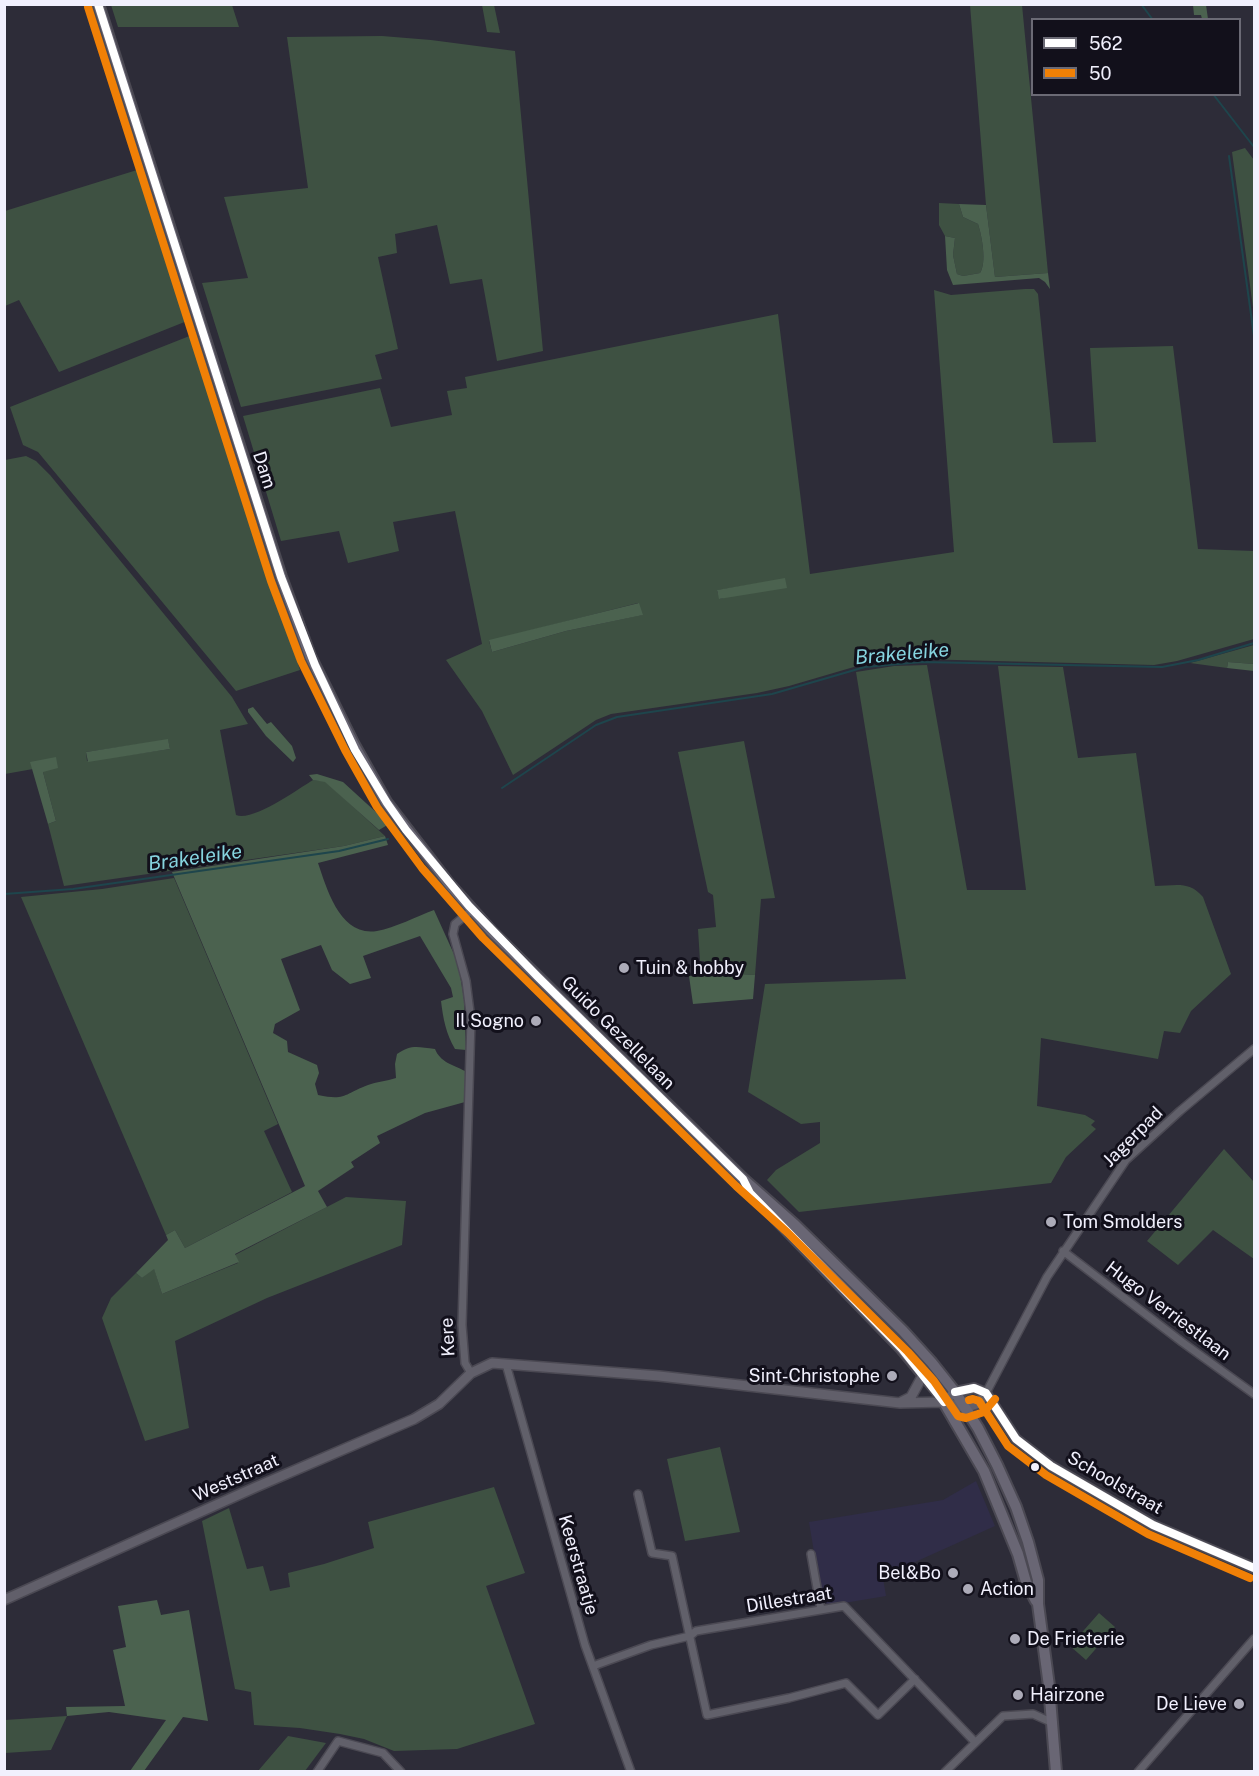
<!DOCTYPE html>
<style>
body{margin:0}
#map{position:relative;width:1259px;height:1776px;overflow:hidden;background:#2d2c38;font-family:"Public Sans",sans-serif}
canvas{display:block}
.frame{position:absolute;inset:0;border:6px solid #f1f0fd;pointer-events:none}
.legend{position:absolute;left:1031px;top:18px;width:210px;height:78px;box-sizing:border-box;background:#12101b;border:2px solid #6b6a75;margin:0;padding:8px 10px;list-style:none;font-size:18px;color:#f1f0fd}
.legend li{display:flex;align-items:center;gap:12px;height:30px}
.legend b{width:30px;border:2px solid #6b6a75}
</style>
<div id="map">
<canvas width="1259" height="1776"></canvas>
<div class="frame"></div>
<ul class="legend">
<li><b style="height:8px;background:#fff"></b>562</li>
<li><b style="height:8px;background:#f08006"></b>50</li>
</ul>
</div>
<script>
const ctx = document.querySelector('canvas').getContext('2d');
ctx.lineJoin = 'round';
function fillPath(path, color) {
  ctx.fillStyle = color;
  ctx.fill(path, 'evenodd');
}
function strokePath(path, color, width, dash) {
  ctx.strokeStyle = color;
  ctx.lineWidth = width;
  ctx.lineCap = dash ? 'butt' : 'round';
  ctx.setLineDash(dash || []);
  ctx.stroke(path);
}
function write(font, color, halo, rows, align = 'center') {
  ctx.font = font + ' "Public Sans",sans-serif';
  ctx.lineWidth = 6;
  ctx.setLineDash([]);
  ctx.textBaseline = 'middle';
  ctx.strokeStyle = halo;
  ctx.fillStyle = color;
  for (const [text, x, y, turn = 0] of rows) {
    ctx.save();
    ctx.translate(x, y);
    ctx.rotate((+turn || 0) * Math.PI / 180);
    ctx.textAlign = isNaN(turn) ? turn : align;
    if (halo) ctx.strokeText(text, 0, 0);
    ctx.fillText(text, 0, 0);
    ctx.restore();
  }
}
fillPath(new Path2D(`
 M976 1481 995 1526 904 1567 905 1575 883 1578 886 1596 832 1605 827 1604 822 1600 809 1522 943 1500Z`), '#302d48');
fillPath(new Path2D(`
 M111 5H232L239 27H118Z
 M482 5H494L500 33 487 32Z
 M970 5H1022L1048 273 995 277 986 205Z
 M382 36 431 40 515 51 543 351 497 361 482 279 450 284 437 225 395 234 397 253 378 257 398 349 375 355 382 379 241 407 202 283 248 278 224 197 308 188 287 37Z
 M1245 148 1254 160V315L1232 152Z
 M137 170 187 321 59 372 19 300 5 306V211Z
 M939 203 959 204 963 217 978 224C982 236 987 263 980 273L963 276 957 274 953 255 955 238 945 236 939 225Z
 M1025 289H1034L1038 294 1053 443 1096 442 1090 348 1173 346 1198 549 1254 551V639L1177 661 1154 665 916 659 887 660 864 664 789 686 757 693 611 714 596 720 513 775 482 711 446 660 482 644 455 511 393 522 399 551 348 563 339 531 281 541 243 416 380 388 391 427 452 415 447 391 467 388 465 377 778 314 810 574 954 552 934 290 951 295ZM785 579 720 599 717 591 718 590ZM638 603 642 615 566 631 492 652 489 641Z
 M192 335 300 670 236 691 38 452 23 445 10 407Z
 M26 456 36 461 50 475 232 697 248 724 220 730 236 815C253 822 298 789 313 780L325 781 385 836 344 846 64 886 48 824 56 821 43 772 31 763 33 769 5 774V460ZM168 740 170 749 87 761 86 752Z
 M1254 645V664L1228 662 1227 668 1190 663Z
 M927 665 967 890H1026L998 666 1063 667 1078 758 1136 753 1155 886C1174 886 1189 880 1203 897L1231 974 1191 1011 1180 1033 1164 1031 1158 1059 1041 1038 1037 1106 1085 1115 1095 1121 1091 1125 1096 1129 1066 1157 1051 1183 799 1212 767 1180 776 1170 820 1143V1122L801 1124 748 1092 765 984 906 979 856 672 894 666Z
 M744 741 775 898 761 899 755 975 738 974V965L705 968 704 961H700L698 929 716 927 713 895 708 892 678 752Z
 M174 878 278 1124 264 1131 292 1192 185 1248 175 1230 166 1235 21 897 102 889Z
 M1224 1149 1254 1182V1259L1213 1230 1178 1265 1147 1241Z
 M346 1197 406 1201 402 1245 267 1298 175 1341 189 1428 145 1441 102 1318 111 1298 136 1273 142 1278 154 1268 162 1294 238 1263 235 1255Z
 M720 1447 740 1532 685 1541 667 1459Z
 M494 1487 525 1573 486 1586 535 1724 457 1749 394 1751 364 1739 340 1734 300 1728 254 1725 251 1692 235 1689 202 1521 229 1508 247 1569 263 1566 270 1591 290 1587 288 1573 324 1564 374 1548 368 1522Z
 M1099 1613 1115 1627 1086 1660 1070 1646Z
 M67 1716 51 1750 5 1753V1720Z
 M288 1736 326 1743 305 1771H258Z`), '#3e5142');
fillPath(new Path2D(`
 M1193 5H1206L1208 19H1202L1201 15H1194Z
 M959 204 986 205 995 277 1048 273 1050 289 1045 282 1039 278 953 285 947 270 945 236 955 238 953 255 957 274 963 276 980 273C987 263 982 236 978 224L963 217Z
 M785 578 787 588 719 599 717 590Z
 M639 603 643 615 566 631 492 652 489 640Z
 M1228 662 1254 664V671L1227 668Z
 M253 707 267 724 271 722 292 746 296 758 293 762 266 736 248 712V709Z
 M168 739 170 749 88 762 86 752Z
 M56 757 58 768 43 772 56 821 48 824 30 762Z
 M317 774 343 782 389 824 379 830 325 782 313 780 309 775Z
 M385 836 388 845 318 863C327 889 340 937 377 931 395 928 417 916 434 910L458 963 464 999 466 1050 455 1049C446 1034 443 1018 441 1001L453 997 451 988 420 936 363 956 371 978 350 984 332 970 321 945 281 959 300 1010 275 1024 273 1033 287 1041 288 1052 317 1065 319 1073 315 1084 318 1095C346 1101 344 1094 368 1085 376 1082 387 1081 396 1078L395 1064 397 1054C411 1044 418 1047 435 1049 440 1062 453 1065 465 1071V1102L425 1113 377 1136 380 1143 351 1162 354 1167 318 1191 327 1207 235 1254 239 1262 162 1294 154 1269 142 1278 136 1273 168 1240 166 1235 175 1230 185 1248 305 1186 172 872 344 846Z
 M739 965V974L755 975 753 999 693 1004 689 976 706 975 705 968Z
 M157 1600 161 1615 189 1610 208 1721 183 1717 144 1771H130L166 1720 109 1712 67 1716 66 1707 125 1706 113 1650 126 1647 118 1606Z`), '#4b624f');
strokePath(new Path2D(`
 M1141 4 1153 20
 M1213 94 1254 147
 M1229 156 1254 336
 M502 788 596 725 617 717 772 694 865 667 922 662 1162 667 1198 660 1254 643
 M4 894 73 889 339 851 388 839`), '#1e454c', 2);
const street = new Path2D(`
 M1063 1251 1182 1342 1254 1394
 M506 1364 585 1645 631 1772
 M471 1373 465 1363 462 1325 471 1020 466 981 453 934 455 924 472 910
 M986 1393 1047 1277 1126 1160 1180 1111 1254 1049
 M638 1494 652 1553 672 1556 707 1715 789 1698 846 1683 878 1715 915 1679
 M811 1554 821 1610
 M593 1666 651 1645 690 1636 696 1631 844 1606 975 1742
 M317 1772 338 1741 383 1753 401 1772
 M945 1772 1003 1716 1033 1714 1053 1723
 M1138 1772 1254 1639`);
const secondary = new Path2D(`
 M901 1402 911 1397 923 1375
 M944 1402 955 1392 965 1390 974 1388 986 1393 1016 1439 1051 1466 1153 1525 1254 1568
 M4 1600 256 1487 414 1419 439 1404 471 1373 492 1363 659 1376 900 1403 944 1402 965 1408 979 1403 986 1393`);
const primary = new Path2D(`
 M98 4 281 577 310 656 354 745 386 802 449 884 491 931 743 1179 795 1225 903 1331 932 1363 955 1392 978 1428 997 1465 1016 1507 1028 1542 1038 1580V1604L1049 1686 1056 1772
 M750 1192 902 1349 938 1392 984 1471 1018 1554 1026 1582 1036 1601`);
strokePath(street, '#4b4953', 10);
strokePath(secondary, '#4b4953', 12);
strokePath(primary, '#4b4953', 14);
strokePath(street, '#61606a', 7);
strokePath(secondary, '#615f6a', 9);
strokePath(primary, '#696674', 10);
strokePath(new Path2D(`
 M98 4 281 577 315 665 355 750 387 803 406 830 469 906 538 977 743 1179 750 1193 902 1349 944 1402
 M955 1392 974 1388 986 1393 1016 1439 1051 1466 1153 1525 1254 1568`), '#fff', 8);
strokePath(new Path2D(`
 M88 7 271 581 301 661 345 750 377 807 422 868 483 938 736 1186 788 1233 908 1352 934 1381 958 1416 966 1418 984 1412 995 1399
 M969 1400 973 1399 979 1401 1008 1446 1046 1475 1148 1534 1250 1578`), '#f08006', 8);
for (const [x, y, r, color] of [
 [624,968,6,"#acabb8"],
 [536,1021,6,"#acabb8"],
 [1051,1222,6,"#acabb8"],
 [892,1376,6,"#acabb8"],
 [1035,1467,5,"#f1f0fd"],
 [953,1573,6,"#acabb8"],
 [968,1589,6,"#acabb8"],
 [1015,1639,6,"#acabb8"],
 [1018,1695,6,"#acabb8"],
 [1239,1704,6,"#acabb8"]
]) {
  const dot = new Path2D();
  dot.arc(x, y, r, 0, 2 * Math.PI);
  ctx.fillStyle = color;
  ctx.fill(dot);
  strokePath(dot, '#12101b', 2);
}
write('18px', '#f1f0fd', '#12101b', [
 ["Dam",264,470,72],
 ["Guido Gezellelaan",618,1033,45],
 ["Jagerpad",1133,1137,-45],
 ["Hugo Verriestlaan",1168,1311,37],
 ["Kere",448,1337,-93],
 ["Weststraat",236,1478,-24],
 ["Schoolstraat",1115,1483,30],
 ["Keerstraatje",578,1565,74],
 ["Dillestraat",789,1600,-9]
]);
write('18px', '#f1f0fd', '#12101b', [
 ["Tuin & hobby",636,968],
 ["Il Sogno",524,1021,"right"],
 ["Tom Smolders",1063,1222],
 ["Sint-Christophe",880,1376,"right"],
 ["Bel&Bo",941,1573,"right"],
 ["Action",980,1589],
 ["De Frieterie",1027,1639],
 ["Hairzone",1030,1695],
 ["De Lieve",1227,1704,"right"]
], 'left');
write('italic 20px', '#86d4df', '#12101b', [
 ["Brakeleike",902,654,-5],
 ["Brakeleike",195,858,-8]
]);
</script>
